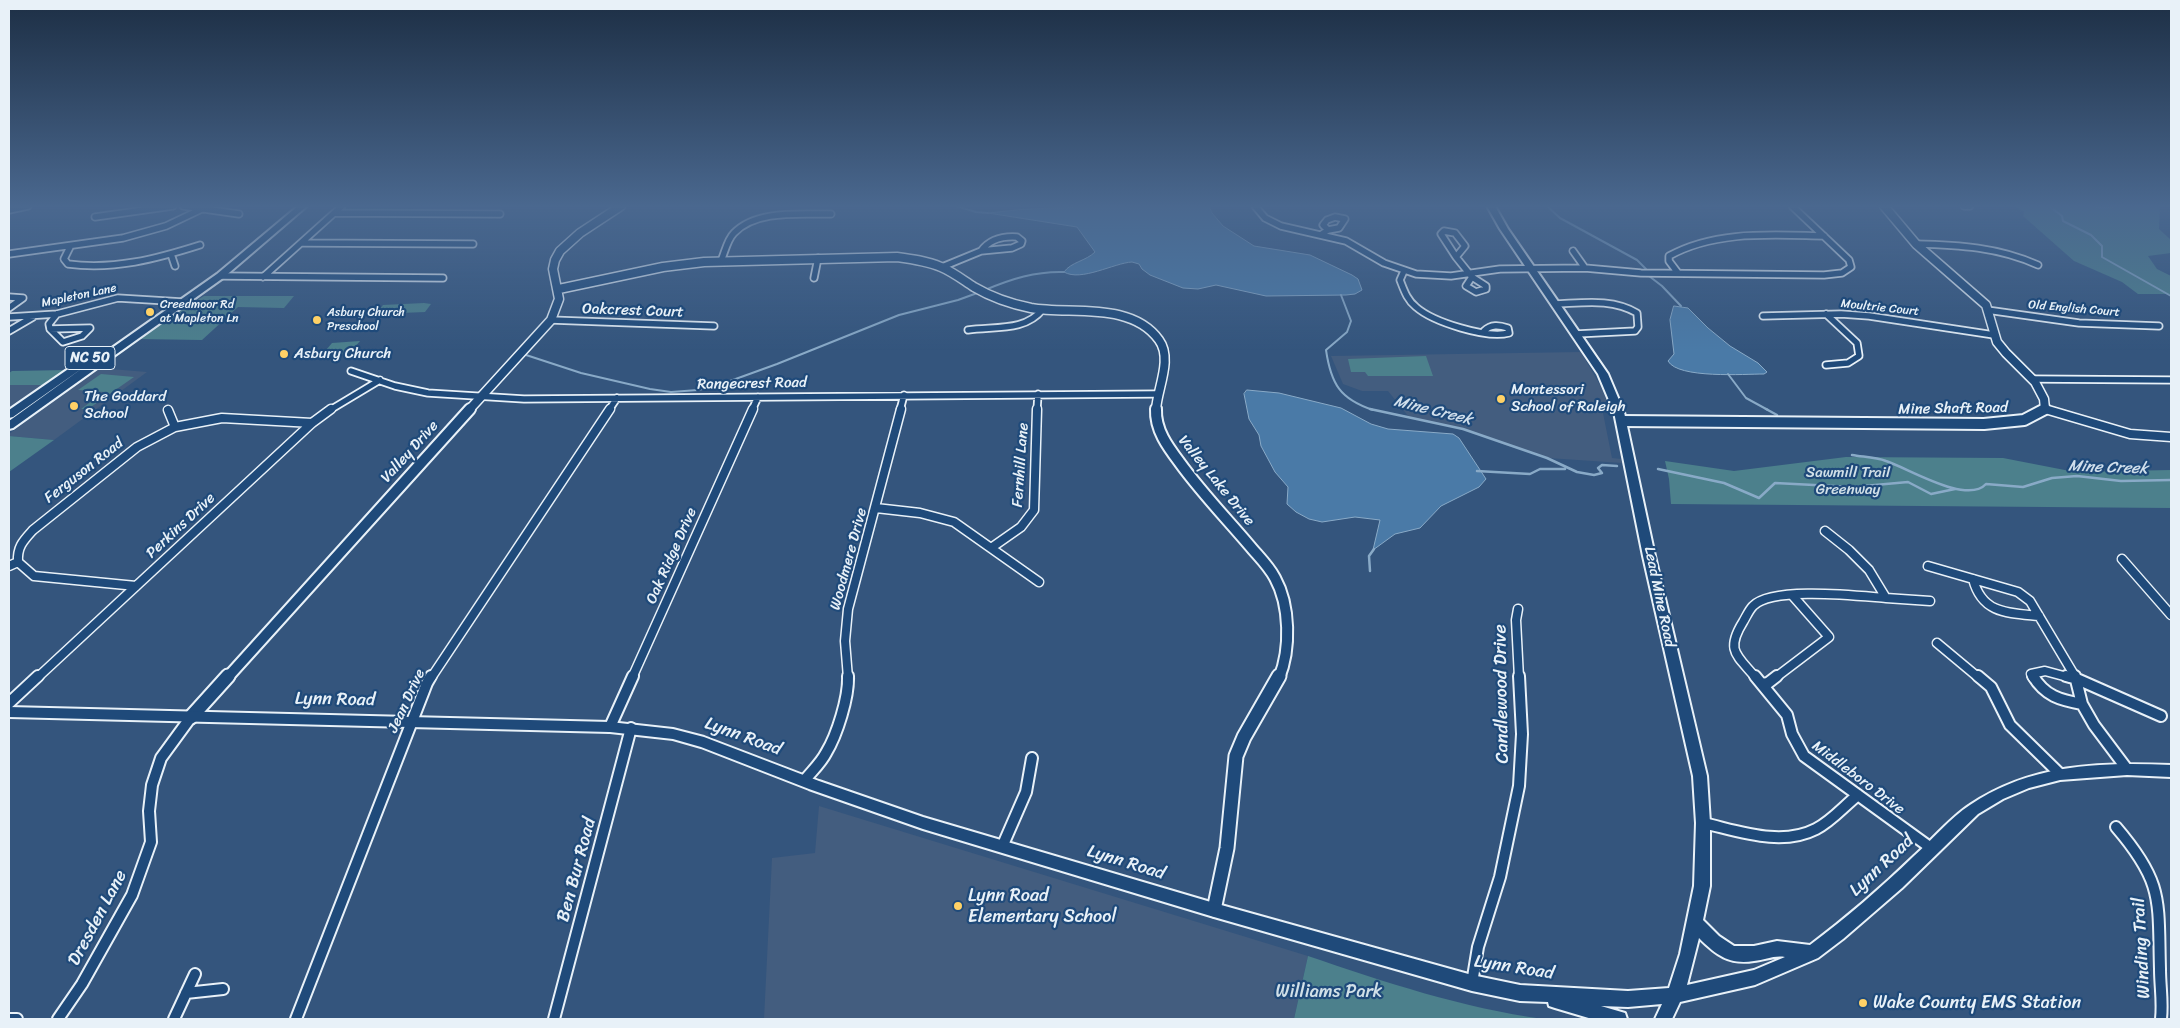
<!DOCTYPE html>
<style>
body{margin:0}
#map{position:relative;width:2180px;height:1028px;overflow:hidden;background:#34557d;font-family:Sriracha,sans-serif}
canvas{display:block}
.frame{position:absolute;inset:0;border:10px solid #e8f1f8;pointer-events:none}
</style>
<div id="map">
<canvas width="2180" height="1028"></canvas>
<div class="frame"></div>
</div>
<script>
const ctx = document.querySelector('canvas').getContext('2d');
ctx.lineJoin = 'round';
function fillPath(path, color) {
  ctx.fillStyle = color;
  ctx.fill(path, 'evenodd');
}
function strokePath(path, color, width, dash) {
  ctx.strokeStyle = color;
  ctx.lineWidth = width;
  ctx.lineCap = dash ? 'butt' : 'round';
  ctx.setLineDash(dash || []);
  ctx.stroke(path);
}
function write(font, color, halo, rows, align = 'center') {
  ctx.font = font + ' Sriracha,sans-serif';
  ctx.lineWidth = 4.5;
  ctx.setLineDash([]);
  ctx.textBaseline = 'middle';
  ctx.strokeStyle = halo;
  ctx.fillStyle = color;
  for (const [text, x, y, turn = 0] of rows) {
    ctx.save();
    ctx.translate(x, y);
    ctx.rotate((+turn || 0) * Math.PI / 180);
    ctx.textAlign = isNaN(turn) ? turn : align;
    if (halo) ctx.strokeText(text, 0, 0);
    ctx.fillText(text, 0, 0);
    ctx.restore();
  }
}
fillPath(new Path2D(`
 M1581 352 1601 387 1610 408H1602L1612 458 1621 459 1622 463 1548 458 1505 445 1478 434 1409 417 1388 391H1362L1343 384 1331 356Z
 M99 368 147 372 54 440 9 436V434Z
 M9 385H45L9 411Z
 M819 806 1308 956 1294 1019H764L772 858 815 853Z`), '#435d7f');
fillPath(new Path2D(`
 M2014 206H2160L2159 229 2171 240V253L2148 256 2157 269 2171 276V294H2138L2122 282 2074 261 2023 216 2024 212Z
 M204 296H294L284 308 238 307 202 340 139 339 161 322 142 334 173 312 189 303 172 315Z
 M424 303 431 304 425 312 376 314 383 305Z
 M360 341 349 354 322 355 332 343Z
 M1426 356 1433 376H1368L1365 372H1351L1348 359Z
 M68 370 45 385H9V373L12 371Z
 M101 374 134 377 88 409H81L104 392 78 390Z
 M9 436 54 440 9 472Z
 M1846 457 2003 458 2075 472 2171 470V508L1671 504 1669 479 1665 461 1734 471Z
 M1308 956C1384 982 1463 1008 1543 1019H1294Z`), '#4c808c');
const water = new Path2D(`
 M1086 206H1209L1212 213 1223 226 1254 246 1310 255 1352 275 1358 279 1362 290 1355 294 1346 295 1266 296 1216 285 1198 289 1183 288 1150 275 1142 269 1139 264 1132 262C1114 263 1081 282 1064 272 1071 262 1086 261 1095 252L1077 227 988 213 1026 209 1086 207Z
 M1674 306 1688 308 1708 328 1730 346 1758 363 1767 372 1764 374C1745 374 1678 379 1668 361L1674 354 1670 320Z
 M1247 390 1279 393 1341 408 1371 424 1388 429 1453 434 1459 438 1486 479 1479 487 1441 506 1420 528 1395 534 1373 550 1380 520 1355 517 1322 522 1309 519 1296 512 1287 504 1288 487 1275 472 1261 446 1259 435 1249 419 1244 394Z`);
fillPath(water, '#4a7aa7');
strokePath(water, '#89aac7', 1);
strokePath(new Path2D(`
 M956 206 976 212 988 213
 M1547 206 1560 218 1637 260 1646 269 1649 276 1662 286 1681 306
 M2049 206 2062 216 2063 221 2091 235 2102 246V257L2171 296
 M2089 206 2105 208 2117 206
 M985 290C1011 279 1036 271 1064 272
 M1341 295 1351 321 1347 332 1326 350C1331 384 1340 399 1373 410
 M523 354 581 373 650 389 671 392 698 390 719 385 777 364 899 315 958 300 980 292
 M1728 374 1746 398 1768 410`), '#89aac7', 2);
strokePath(new Path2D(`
 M1370 409 1463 429 1547 458 1577 472 1594 475 1602 473 1598 468 1602 465 1617 466
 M1766 409 1777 415
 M1852 455C1863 457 1875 457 1886 461 1908 468 1967 505 1986 484L2023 487 2052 478 2077 476 2121 481 2171 480
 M1658 469 1724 483 1759 498 1775 483 1853 487 1908 482 1931 494 1955 489
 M1477 471 1530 474 1540 469H1565
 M1370 571 1369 556 1374 549`), '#89aac7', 2.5);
const minorFar2 = new Path2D(`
 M183 206 239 214
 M1255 206 1265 218 1281 226 1346 241 1384 263 1416 274 1451 276 1500 269 1585 268 1641 273 1824 275 1842 273 1851 267 1849 260 1792 206
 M1964 206H1970
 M9 210 28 206
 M335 213 500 214
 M95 217 173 206
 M1335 217 1345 219 1339 228 1328 230 1323 225 1327 220Z
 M1444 231 1455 233 1465 246 1456 257 1441 234Z
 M1322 234 1328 230
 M1017 237 1022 241 1021 244 1012 248 981 251C990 239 1002 236 1017 237Z
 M303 243 473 244
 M1916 244C1959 245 1998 247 2038 265
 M70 247 64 259 68 264C114 270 156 259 200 245
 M1573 251 1585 268
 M9 254 123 238 166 226 208 206
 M171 254 175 266
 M1456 257 1472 277
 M721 261C725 252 727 240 734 233 757 209 801 215 831 214
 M942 267 981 251
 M1404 271 1400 280C1404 290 1407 300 1416 307 1433 322 1487 339 1509 333L1508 328C1499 325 1491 324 1484 331
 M1678 273 1669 261V256C1716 230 1772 235 1824 236
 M220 276 443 278
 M263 277 342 206
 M1472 277 1486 286V289L1476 292 1466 286Z
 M814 278 818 258
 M9 297 23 298 9 308
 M1555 304C1583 303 1612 298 1637 313L1638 327 1635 331 1576 334
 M1987 310 2079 323 2159 326
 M1826 314 1857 343 1859 356 1848 363 1826 365
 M1763 316 1841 314 1869 316 1994 335
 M9 317 57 314 118 298 183 302
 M551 320 714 326
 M90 328 82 336 63 342 50 329Z
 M50 329 49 324 57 314
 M968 330C994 326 1025 332 1043 309
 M9 331 33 317
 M351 371 395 386 428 393 524 399 1156 394
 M2032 379 2171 380
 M2045 409 2049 410
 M330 410 380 380
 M609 410 617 398
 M752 410 758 397
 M900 410 904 395
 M1037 410 1038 394`);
const minorFar1 = new Path2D(`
 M2045 409 2130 434 2171 437
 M168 410 175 427
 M876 508 920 513 954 522 1039 582
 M991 548 1021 527 1034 510 1037 409
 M2122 559 2171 615
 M9 566 18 562
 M1928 566 2018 592 2030 601 2076 678
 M1973 579C1982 614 2008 613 2039 616
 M136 586 34 576 18 562C17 547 23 541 33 530L137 447 175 427 222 418 312 423
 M1886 598 1930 601
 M1518 609 1516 620 1519 678
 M1937 643 1979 678
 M37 678 312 423 331 409
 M431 678 610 409
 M632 678 753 409
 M848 678 845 641 848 609 901 409
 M1756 678C1737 655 1725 651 1743 622 1746 617 1749 610 1753 606 1772 586 1859 596 1886 598L1869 570 1849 550 1825 531
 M1775 678 1829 637 1792 595
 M2033 678 2031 674 2045 671 2071 678`);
const minor = new Path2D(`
 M1755 676 1787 715 1792 734 1804 756 1931 848
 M1978 676 1991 687 2010 725 2060 774
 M2033 676C2045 696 2060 700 2082 704
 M2066 676 2077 679 2161 716
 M2075 676 2082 704 2094 725 2127 769
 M1762 684 1768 683 1777 676
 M9 703 38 676
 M610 727 633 676
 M804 781C811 772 821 763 826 753 837 735 849 697 848 676
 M1703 823C1739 831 1781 847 1816 829 1832 821 1844 806 1858 795
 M2116 827C2164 883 2158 900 2160 969 2160 986 2163 1002 2161 1019
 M1002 847 1026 792 1032 758
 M1472 983 1478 947 1500 877 1519 786 1522 734 1519 676
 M186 993 223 989
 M9 1019H17
 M58 1019 82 984 132 895 151 842 149 811 152 785 161 758 191 717
 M174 1019 195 974
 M296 1019 427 683 431 676
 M554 1019 631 728`);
const tertiaryFar2 = new Path2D(`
 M1884 206 1916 244 1986 305 1997 342 2006 353 2035 382 2044 399 2045 409 2043 410
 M559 289 663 267 704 262 897 257C912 259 927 261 941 267 953 272 963 280 974 287 991 297 1011 304 1031 308 1071 315 1131 301 1159 340 1173 359 1157 389 1156 410
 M469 410 551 320 559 299 553 269 555 260 560 251 580 233 621 206`);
const tertiaryFar1 = new Path2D(`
 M1156 409C1155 430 1168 447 1180 463 1201 492 1226 518 1249 545 1258 556 1268 565 1275 578 1290 605 1291 649 1279 678
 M1622 421 1984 424 2024 420 2045 409
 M227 678 470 409`);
const tertiary = new Path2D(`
 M191 717 228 676
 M1214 910 1227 848 1236 756 1244 737 1279 676`);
const secondary = new Path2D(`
 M1487 206H1495L1508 229 1608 374 1624 412 1655 556 1707 776 1710 823V886L1703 920 1719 936 1734 946H1754L1777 941 1810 945C1846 918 1881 888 1914 856 1931 841 1951 817 1970 805 2031 764 2099 762 2171 765V777L2127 775 2060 780 2029 788 2003 799 1978 814 1902 888 1843 939 1818 958 1755 985 1680 1002 1672 1019H1655L1662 1004 1628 1007 1601 1006 1625 1013 1627 1019H1592L1555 1008 1549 1006 1548 1002 1520 1001 1472 991 1214 917 923 829 809 789 701 747 673 739 610 732 9 717V707L610 722 673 729 704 737 819 781 923 817 1214 903 1472 975 1520 985 1628 991 1669 988 1680 954 1694 886 1696 823 1693 776 1643 556 1614 412 1598 374 1500 229ZM1699 938C1716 955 1729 965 1754 961 1765 960 1774 955 1785 957L1754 970 1687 985Z`);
const primary = new Path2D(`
 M298 206H307L223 278 13 428 9 429V421L84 367 13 417 9 418V410L77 363H85L86 365 85 367 217 274Z`);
strokePath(minorFar2, '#e8f1f8', 9);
strokePath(minorFar1, '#e8f1f8', 11);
strokePath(minor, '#e8f1f8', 14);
strokePath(tertiaryFar2, '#e8f1f8', 11);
strokePath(tertiaryFar1, '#e8f1f8', 14);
strokePath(tertiary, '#e8f1f8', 17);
strokePath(secondary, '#e8f1f8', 4);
strokePath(primary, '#e8f1f8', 4);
strokePath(minorFar2, '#1f4a7a', 5.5);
strokePath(minorFar1, '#1f4a7a', 8);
strokePath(minor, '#1f4a7a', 10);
strokePath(tertiaryFar2, '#1f4a7a', 8);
strokePath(tertiaryFar1, '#1f4a7a', 10);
strokePath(tertiary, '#1f4a7a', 13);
fillPath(secondary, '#1f4a7a');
fillPath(primary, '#1f4a7a');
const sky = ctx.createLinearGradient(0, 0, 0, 350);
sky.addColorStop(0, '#1d2f45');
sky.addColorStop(0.59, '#4a688f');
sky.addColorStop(1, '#4a688f00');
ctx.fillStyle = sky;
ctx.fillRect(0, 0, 2180, 350);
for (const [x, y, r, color] of [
 [150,312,5,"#ffd166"],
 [317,320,5,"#ffd166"],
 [284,354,5,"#ffd166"],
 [1501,399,5,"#ffd166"],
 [74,406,5,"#ffd166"],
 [958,906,5,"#ffd166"],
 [1863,1003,5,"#ffd166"]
]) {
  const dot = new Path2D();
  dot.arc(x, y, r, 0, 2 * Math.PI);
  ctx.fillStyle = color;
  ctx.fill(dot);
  strokePath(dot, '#1f4a7a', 2);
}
write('12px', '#e8f1f8', '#1f4a7a', [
 ["Mapleton Lane",79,296,-12],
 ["Moultrie Court",1880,308,6],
 ["Old English Court",2074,309,5]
]);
write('12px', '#e8f1f8', '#1f4a7a', [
 ["Creedmoor Rd",160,305],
 ["at Mapleton Ln",160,319],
 ["Asbury Church",327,313],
 ["Preschool",327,327]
], 'left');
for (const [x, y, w] of [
 [90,358,50]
]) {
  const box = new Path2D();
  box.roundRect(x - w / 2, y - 11.5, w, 23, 4);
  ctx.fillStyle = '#1f4a7a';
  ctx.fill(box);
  strokePath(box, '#e8f1f8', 1);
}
write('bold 14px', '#e8f1f8', null, [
 ["NC 50",90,358]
]);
write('15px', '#e8f1f8', '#1f4a7a', [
 ["Oakcrest Court",633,311,2],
 ["Rangecrest Road",752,384,-1],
 ["Mine Shaft Road",1953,409,-1],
 ["Valley Drive",410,452,-48],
 ["Fernhill Lane",1021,465,-86],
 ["Ferguson Road",84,471,-38],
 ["Valley Lake Drive",1216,481,51],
 ["Perkins Drive",181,526,-43],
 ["Oak Ridge Drive",672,556,-66],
 ["Woodmere Drive",849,559,-75],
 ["Lead Mine Road",1659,597,78],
 ["Jean Drive",407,701,-65],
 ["Middleboro Drive",1858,778,37]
]);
write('15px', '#e8f1f8', '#1f4a7a', [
 ["Asbury Church",294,354],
 ["Montessori",1511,390],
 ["School of Raleigh",1511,407],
 ["The Goddard",84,397],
 ["School",84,414]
], 'left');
write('15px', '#d1e0e8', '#1f4a7a', [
 ["Sawmill Trail",1848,473],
 ["Greenway",1848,490]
]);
write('italic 16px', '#d0dfec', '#1f4a7a', [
 ["Mine Creek",1433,411,14],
 ["Mine Creek",2108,468,2]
]);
write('18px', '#e8f1f8', '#1f4a7a', [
 ["Candlewood Drive",1502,694,-91],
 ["Lynn Road",335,700,1],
 ["Lynn Road",743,737,20],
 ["Lynn Road",1126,863,17],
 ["Lynn Road",1882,866,-43],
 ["Ben Bur Road",577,870,-75],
 ["Dresden Lane",98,918,-62],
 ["Winding Trail",2142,948,-93],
 ["Lynn Road",1514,968,9]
]);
write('18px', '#e8f1f8', '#1f4a7a', [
 ["Lynn Road",968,896],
 ["Elementary School",968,917],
 ["Wake County EMS Station",1873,1003]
], 'left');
write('18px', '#d1e0e8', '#1f4a7a', [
 ["Williams Park",1329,992]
]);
</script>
